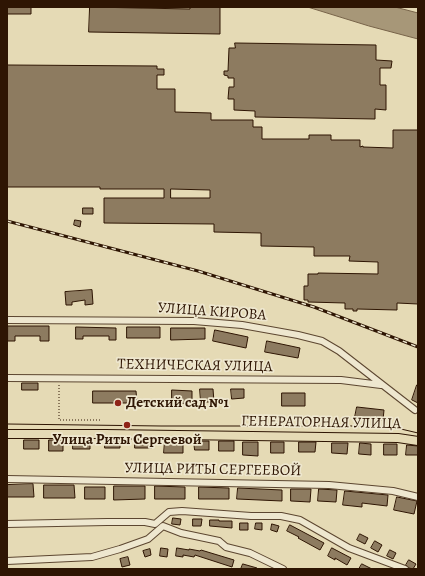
<!DOCTYPE html>
<meta charset="utf-8">
<style>
body{margin:0}
#map{position:relative;width:425px;height:576px;overflow:hidden;background:#e5dab5;font-family:Alegreya,serif}
canvas{display:block}
.frame{position:absolute;inset:0;border:8px solid #2e1503;pointer-events:none}
</style>
<div id="map">
<canvas width="425" height="576"></canvas>
<div class="frame"></div>
</div>
<script>
const ctx = document.querySelector('canvas').getContext('2d');
ctx.lineJoin = 'round';
function fillPath(path, color) {
  ctx.fillStyle = color;
  ctx.fill(path, 'evenodd');
}
function strokePath(path, color, width, dash) {
  ctx.strokeStyle = color;
  ctx.lineWidth = width;
  ctx.lineCap = dash ? 'butt' : 'round';
  ctx.setLineDash(dash || []);
  ctx.stroke(path);
}
function write(font, color, halo, rows, align = 'center') {
  ctx.font = font + ' Alegreya,serif';
  ctx.lineWidth = 3.5;
  ctx.setLineDash([]);
  ctx.textBaseline = 'middle';
  ctx.strokeStyle = halo;
  ctx.fillStyle = color;
  for (const [text, x, y, turn = 0] of rows) {
    ctx.save();
    ctx.translate(x, y);
    ctx.rotate((+turn || 0) * Math.PI / 180);
    ctx.textAlign = isNaN(turn) ? turn : align;
    if (halo) ctx.strokeText(text, 0, 0);
    ctx.fillText(text, 0, 0);
    ctx.restore();
  }
}
const water = new Path2D(`
 M308 7H395L418 13V39L369 26Z`);
fillPath(water, '#a79778');
strokePath(water, '#776349', 1);
const building = new Path2D(`
 M7 7H31V14H7Z
 M90 7 190 9V7H220V34L89 32Z
 M235 43 376 45V60L392 61 391 68H380V85H386V110L375 109V119L255 117V111L234 110V99H228L229 87H234V78H228V76L224 75V71H228L229 48H235Z
 M7 65 157 66V69H164V75H157V89H175V112L211 113V120H253V127H262V139H309V135H331V140H360V147L363 146V147L393 148V130H418V304L397 303V310L357 309V311H353V309H345V303L308 302V300H304V286H308V274H318V273L378 274V262L349 261 350 256H314V247L261 246V233L214 232V224L104 223V198H164V189H100V187H7ZM171 189 210 190V198H171Z
 M83 208H93V214H83Z
 M75 220 81 221 80 227 74 225Z
 M92 290 93 304 85 305V300L72 302V305H66L65 292Z
 M8 326H49V341H40V336H15V341H8Z
 M76 327 116 328V340H109V336H83V339H76Z
 M127 327H160V338H127Z
 M171 328H205V339L171 340Z
 M215 330 248 337 246 348 213 341Z
 M267 341 300 348 298 358 265 352Z
 M22 383H38V390H22Z
 M417 385H418V403L412 400Z
 M200 389H213L214 402H201Z
 M231 389H244V398L232 399Z
 M172 390 192 391V404L172 403Z
 M93 391H136L137 403H93Z
 M282 393H305V406H282Z
 M357 407 384 410 383 420 355 417Z
 M24 440H39V449H24Z
 M49 440H63V451H49Z
 M73 440H90V449H73Z
 M105 440H120V448H105Z
 M135 440H152V448H135Z
 M165 441H183V453H164Z
 M194 441H209V450H195Z
 M219 441H234V451H219Z
 M243 442H258V456L243 455Z
 M271 442H284V453H271Z
 M299 442H316L315 452H299Z
 M332 443H348L347 454 332 453Z
 M360 443 371 444V455L359 454Z
 M384 444H397V455H384Z
 M407 445 418 446V455H406Z
 M33 484 34 497H7V485Z
 M44 485H74L75 498H44Z
 M114 486H145V499L114 500Z
 M155 486 185 487V499H155Z
 M85 487H105V499H85Z
 M199 487 229 488V499H199Z
 M238 488 282 490V501L237 499Z
 M291 489H311L310 502 291 501Z
 M319 489 337 490 336 502 318 501Z
 M345 491 388 495 387 506 362 503V507L343 505Z
 M397 497 417 501 414 514 394 510Z
 M173 518 181 519 180 525 172 524Z
 M193 519H202L201 526H193Z
 M210 520H219V521H232V528L210 526Z
 M240 523H248V530H240Z
 M256 523H262V530L255 529Z
 M272 524 279 526 277 532 271 530Z
 M290 525 324 543 320 550 298 538 299 537 287 531Z
 M360 534 368 538 365 544 357 540Z
 M375 541 382 545 378 552 371 548Z
 M161 548 168 549 167 557 160 556Z
 M177 548 189 550V549L200 551 201 550 234 560 232 567 195 555 194 557 183 555V557L176 556Z
 M332 548 351 558 347 565 335 558V560L328 556Z
 M150 549 151 555 145 557 143 551Z
 M390 550 396 553 393 559 387 556Z
 M128 557 130 565 122 567 120 559Z
 M409 560 416 564 413 569 409 568 406 565Z
 M243 564 257 568V569H241Z
 M362 564 372 569H359Z`);
fillPath(building, '#8d7b60');
strokePath(building, '#2e1503', 1);
const minor = new Path2D(`
 M7 320 194 321 242 325 298 335 322 341 339 351 415 410
 M7 378 341 380 381 385
 M7 479 329 485 393 491 418 497
 M7 524 107 522H145L155 524 169 512 182 511 251 516H281L300 520 349 548 405 569
 M7 561 92 557 120 549 148 539 163 526 181 533 219 541 226 547 250 553 283 569`);
const major = new Path2D(`
 M7 434H105L398 438 418 441`);
strokePath(minor, '#5c4630', 8);
strokePath(major, '#2e1503', 10);
strokePath(new Path2D(`
 M59 385V420H101`), '#2e1503', 1, [1, 2]);
strokePath(minor, '#eee7cf', 6);
strokePath(major, '#e5dab5', 8);
strokePath(new Path2D(`
 M7 424 161 426H356L401 429 418 433`), '#2e1503', 1);
const rail = new Path2D(`
 M7 221 198 271 314 307 418 347`);
strokePath(rail, '#2e1503', 3);
strokePath(rail, '#eee7cf', 1.5, [4.5]);
for (const [x, y, r, color] of [
 [118,403,4,"#8f2418"],
 [127,425,4,"#8f2418"]
]) {
  const dot = new Path2D();
  dot.arc(x, y, r, 0, 2 * Math.PI);
  ctx.fillStyle = color;
  ctx.fill(dot);
  strokePath(dot, '#eee7cf', 1.5);
}
write('15px', '#2e1503', '#eee7cf', [
 ["УЛИЦА КИРОВА",212,312,4],
 ["ТЕХНИЧЕСКАЯ УЛИЦА",195,366,1],
 ["ГЕНЕРАТОРНАЯ УЛИЦА",321,423,1],
 ["УЛИЦА РИТЫ СЕРГЕЕВОЙ",213,470,1]
]);
write('bold 15px', '#2e1503', '#eee7cf', [
 ["Детский сад №1",126,403],
 ["Улица Риты Сергеевой",127,440,"center"]
], 'left');
</script>
